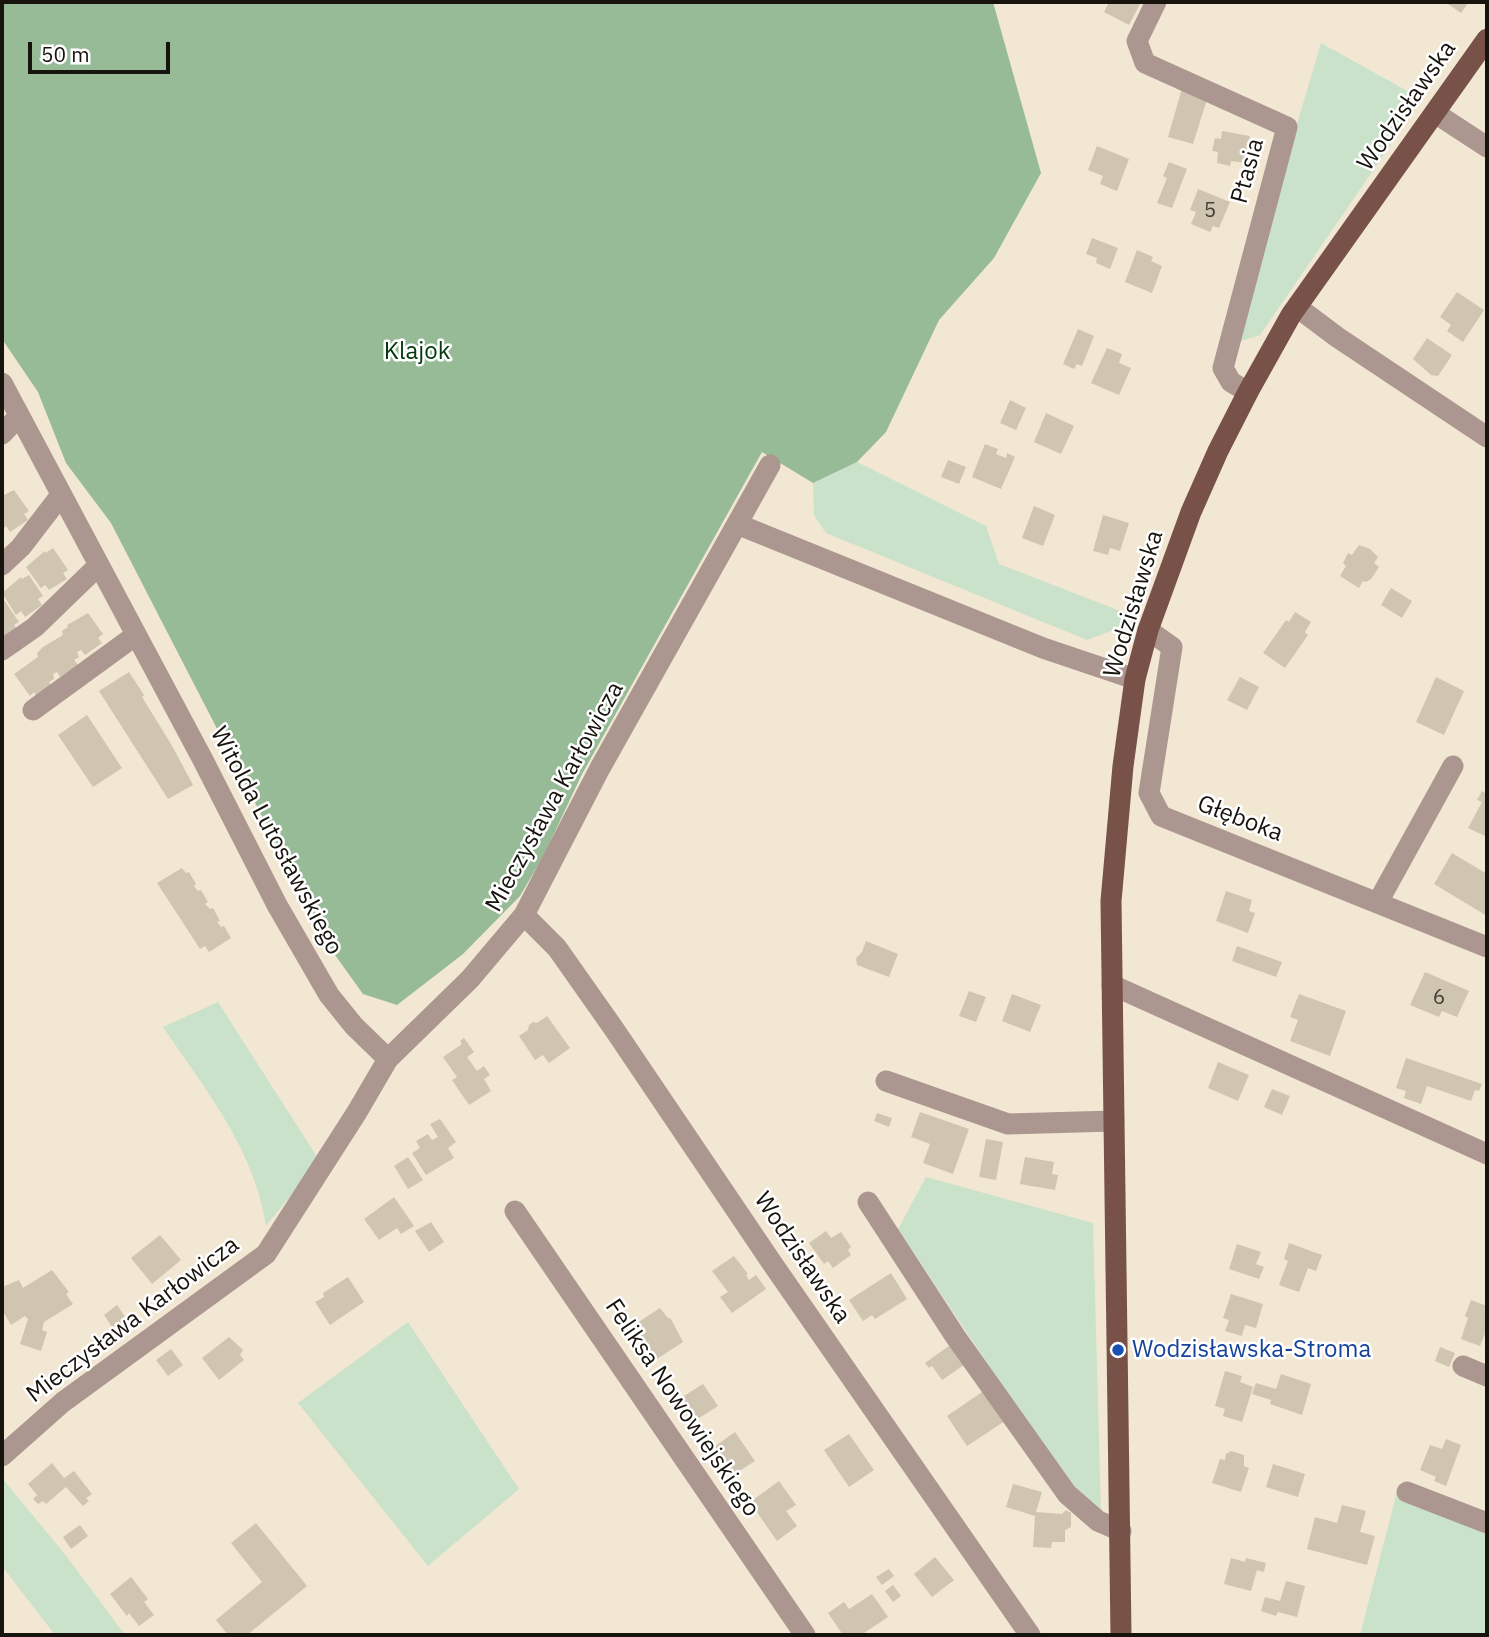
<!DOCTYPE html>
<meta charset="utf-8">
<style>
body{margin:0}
#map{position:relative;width:1489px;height:1637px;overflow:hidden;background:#f2e7d3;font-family:"IBM Plex Sans",sans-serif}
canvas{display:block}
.frame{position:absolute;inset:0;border:4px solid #17140d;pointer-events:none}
.scale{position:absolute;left:28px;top:42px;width:142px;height:32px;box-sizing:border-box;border:4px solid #17140d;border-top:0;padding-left:9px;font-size:21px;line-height:24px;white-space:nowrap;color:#17140d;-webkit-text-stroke:5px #fff;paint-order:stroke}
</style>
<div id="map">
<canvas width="1489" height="1637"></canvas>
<div class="frame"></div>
<div class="scale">50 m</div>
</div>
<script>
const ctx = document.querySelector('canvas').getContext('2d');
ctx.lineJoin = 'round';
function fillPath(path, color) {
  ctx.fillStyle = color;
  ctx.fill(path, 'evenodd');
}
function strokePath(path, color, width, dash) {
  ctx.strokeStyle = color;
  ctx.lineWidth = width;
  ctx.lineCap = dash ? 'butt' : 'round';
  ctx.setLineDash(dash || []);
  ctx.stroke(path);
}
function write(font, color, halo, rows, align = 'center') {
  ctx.font = font + ' "IBM Plex Sans",sans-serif';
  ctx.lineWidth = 5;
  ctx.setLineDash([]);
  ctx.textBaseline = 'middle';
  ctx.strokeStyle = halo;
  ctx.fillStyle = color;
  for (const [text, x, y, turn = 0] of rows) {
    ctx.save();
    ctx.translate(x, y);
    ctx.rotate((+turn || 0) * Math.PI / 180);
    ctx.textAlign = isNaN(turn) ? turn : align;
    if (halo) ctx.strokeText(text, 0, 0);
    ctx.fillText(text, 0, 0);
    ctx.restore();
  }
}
fillPath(new Path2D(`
 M1321 43 1422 99 1260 335 1232 344Z
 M857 462 986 526 999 564 1123 612 1124 626 1087 640 826 533 814 515 813 483Z
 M218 1002 319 1160 266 1226C255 1150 205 1089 163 1027Z
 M926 1177 1093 1223 1101 1514 1073 1492 898 1229Z
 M408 1322 519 1489 428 1566 298 1403Z
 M2 1478 67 1557 125 1635H55L2 1566Z
 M1398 1488 1487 1535V1629L1484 1635H1360Z`), '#cae1ca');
fillPath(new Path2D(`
 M2 2H993L1041 173 994 258 939 320 886 432 857 462 813 483 762 452 582 774 544 855 520 896 463 954 397 1005 363 994 330 948 111 523 66 463 38 392 2 339Z`), '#97ba97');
fillPath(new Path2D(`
 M1109 2H1141L1129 25 1104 12Z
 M1445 2H1469L1461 13Z
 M1183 85 1209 93 1193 144 1168 137Z
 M1222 131 1250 136 1245 163 1231 161 1230 166 1217 163 1218 152 1212 151 1215 138 1221 139Z
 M1097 146 1129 159 1117 191 1100 184 1103 176 1088 170Z
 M1169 162 1187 169 1172 208 1157 203 1167 178 1163 176Z
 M1198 189 1230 202 1219 228 1213 226 1210 232 1191 224 1196 212 1190 210Z
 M1092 238 1118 248 1110 269 1096 263 1097 258 1086 254Z
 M1137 250 1153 257 1151 261 1162 266 1152 293 1125 282Z
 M1457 292 1484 310 1463 342 1447 331 1451 325 1440 317Z
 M1078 329 1094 336 1082 366 1077 364 1074 369 1063 364Z
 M1427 338 1452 355 1438 376 1431 375 1413 359Z
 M1107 348 1122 354 1119 363 1131 368 1119 395 1091 383Z
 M1010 400 1026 408 1016 430 1000 423Z
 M1046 413 1074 426 1061 454 1034 442Z
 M985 444 998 449 996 454 1006 458 1007 453 1015 457 1001 489 972 477Z
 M948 460 966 467 959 484 941 477Z
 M14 490 29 511 24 514 28 520 10 532 6 526 2 530V496Z
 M1034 506 1055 515 1043 546 1022 538Z
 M1103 515 1129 523 1120 551 1110 548 1108 555 1093 551Z
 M1359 545 1370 549 1378 557 1374 563 1379 567 1371 579 1366 582 1363 581 1359 588 1340 576 1346 566 1343 563 1348 553 1352 555Z
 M53 548 68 570 63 573 67 579 49 590 45 585 41 588 26 567 45 551 46 553Z
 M29 575 43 596 38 599 42 605 25 617 21 611 16 615 2 593 21 577 22 579Z
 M1391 588 1412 601 1402 618 1381 605Z
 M4 600 19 622 14 625 18 631 2 642V602Z
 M1295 612 1311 622 1305 632 1308 635 1285 668 1263 653 1286 620 1289 622Z
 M88 613 103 634 98 638 102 643 85 655 81 650 77 652 79 657 74 660 78 665 60 677 57 672 53 674 54 679 49 682 53 688 38 698 34 692 30 696 14 674 38 657 37 653 43 647 63 635 62 631 68 627 67 625Z
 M129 672 144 695 142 697 171 744 193 785 168 799 99 691Z
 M1240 677 1259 687 1247 710 1227 700Z
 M1436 677 1464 691 1444 735 1416 722Z
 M87 715 122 768 93 787 58 735Z
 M1482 791 1487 794V837L1468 828 1482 802 1477 800Z
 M1452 853 1487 874V916L1434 884Z
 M182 868 186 873 189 872 196 884 194 886 198 891 201 890 208 902 205 904 210 909 213 908 220 921 217 922 221 927 224 926 231 938 209 952 205 946 200 949 157 883Z
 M1226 891 1252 900 1249 911 1255 913 1248 933 1216 921Z
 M866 941 898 954 889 977 857 965 856 958 862 952Z
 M1237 946 1282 962 1276 977 1232 961Z
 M1425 972 1469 991 1457 1017 1442 1011 1439 1017 1410 1005Z
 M969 991 986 997 976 1022 959 1016Z
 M1012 994 1041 1005 1030 1032 1002 1021Z
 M1299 994 1346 1011 1330 1056 1290 1041 1298 1020 1290 1017Z
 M547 1016 570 1048 549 1063 543 1055 535 1060 519 1036 528 1030 529 1025 533 1022 537 1023Z
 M464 1038 474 1052 467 1057 477 1071 484 1066 490 1075 484 1079 491 1091 469 1105 452 1080 457 1077 443 1057 462 1044 460 1041Z
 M1406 1058 1482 1084 1479 1091 1475 1090 1471 1101 1427 1086 1421 1104 1404 1098 1406 1091 1396 1088Z
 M1218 1062 1249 1075 1238 1101 1208 1088Z
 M1272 1089 1290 1096 1282 1115 1264 1107Z
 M920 1112 969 1129 953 1174 923 1163 930 1144 911 1137Z
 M877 1113 892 1118 889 1127 874 1121Z
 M440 1119 456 1142 448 1148 454 1158 426 1175 412 1153 420 1148 416 1141 428 1134 432 1140 438 1137 430 1124Z
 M986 1139 1003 1142 996 1180 979 1177Z
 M408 1157 423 1180 408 1189 394 1166Z
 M1025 1157 1054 1162 1052 1174 1058 1175 1055 1190 1020 1184Z
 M394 1197 414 1226 401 1234 397 1228 379 1240 364 1219Z
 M431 1222 444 1242 429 1252 415 1231Z
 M826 1231 831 1238 841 1232 851 1247 848 1250 851 1255 833 1268 828 1261 824 1264 809 1243Z
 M160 1235 181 1260 152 1284 131 1258Z
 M1289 1243 1322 1255 1316 1271 1308 1268 1299 1292 1279 1285 1288 1261 1284 1259Z
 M1237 1244 1261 1252 1256 1264 1264 1267 1259 1279 1229 1269Z
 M734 1256 748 1274 746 1275 749 1280 756 1275 766 1289 732 1313 720 1297 728 1292 712 1271Z
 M52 1270 69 1292 66 1294 73 1304 44 1322 42 1330 47 1332 41 1351 20 1344 28 1319 25 1316 11 1325 2 1310V1287L19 1280 23 1288Z
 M891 1273 907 1299 875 1319 872 1315 863 1321 849 1300Z
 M348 1277 364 1302 330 1325 315 1302 324 1297 323 1293Z
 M1231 1294 1263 1304 1256 1328 1245 1325 1242 1336 1225 1331 1229 1320 1223 1318Z
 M1471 1300 1487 1306V1335L1485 1334 1480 1346 1461 1339 1468 1318 1465 1316Z
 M117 1305 128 1321 114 1330 104 1315Z
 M660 1308 668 1318 671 1319 683 1342 657 1359 634 1325Z
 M229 1337 243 1350 240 1355 244 1360 219 1380 202 1358Z
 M953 1343 967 1363 942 1380 932 1366 929 1368 925 1363Z
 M1440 1347 1455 1353 1449 1367 1435 1361Z
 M171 1349 183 1365 168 1376 156 1360Z
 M1225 1371 1242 1376 1240 1382 1253 1387 1242 1422 1223 1416 1225 1409 1215 1406Z
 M1281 1374 1311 1384 1302 1415 1270 1404 1271 1400 1252 1394 1256 1383 1276 1389Z
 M703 1384 718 1406 696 1420 681 1398Z
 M985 1390 1005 1421 967 1446 947 1416Z
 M735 1432 755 1461 733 1475 714 1447Z
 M849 1434 874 1470 849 1487 824 1450Z
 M1446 1439 1461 1445 1446 1486 1434 1481 1436 1477 1420 1470 1430 1445 1442 1449Z
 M1231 1451 1244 1455V1466L1249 1468 1241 1492 1212 1483 1220 1459 1225 1460 1226 1454Z
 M52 1463 64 1478 74 1471 92 1494 86 1498 89 1501 83 1506 66 1487 46 1504 43 1501 38 1504 33 1499 37 1495 28 1484Z
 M1273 1464 1305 1474 1298 1497 1266 1487Z
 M779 1481 796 1505 786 1511 797 1526 777 1541 750 1502Z
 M1013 1484 1042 1492 1036 1512 1062 1514 1066 1510 1071 1513V1527L1065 1530V1542H1052L1051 1548 1033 1547 1035 1516 1006 1507Z
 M1342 1505 1366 1511 1360 1532 1375 1536 1367 1565 1307 1549 1315 1517 1337 1523Z
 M256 1523 307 1586 247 1635H228L216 1620 262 1582 231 1543Z
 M80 1525 88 1536 71 1549 63 1537Z
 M935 1557 954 1580 932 1597 914 1574Z
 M1231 1558 1245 1562 1246 1558 1266 1563 1264 1572 1257 1570 1251 1591 1224 1584Z
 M889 1569 894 1576 882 1585 876 1577Z
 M131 1577 148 1599 144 1602 154 1615 139 1626 129 1613 127 1616 110 1594Z
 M1286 1581 1305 1586 1297 1617 1278 1612 1276 1616 1261 1611 1265 1597 1280 1601Z
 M893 1585 901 1596 893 1602 885 1591Z
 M872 1594 888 1617 861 1635H843L828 1613 844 1602 849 1609Z`), '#cfc5b1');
strokePath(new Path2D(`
 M1156 2 1137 41 1145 63 1287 127 1223 368 1231 382 1248 392
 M1435 113 1487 147
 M1297 307 1337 337 1487 437
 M2 383 203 760 277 905 329 995 354 1026 388 1059
 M2 434 19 416
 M737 524 770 465
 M2 565 21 547 61 495
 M1148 630 1172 647 1149 793 1161 816 1487 947
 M2 650 35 627 99 565
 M33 710 136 635
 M1378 902 1453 766
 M524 915 557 948 614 1029 774 1266 1030 1635
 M1112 985 1487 1154
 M886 1081 1008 1124 1114 1121
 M868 1202 955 1336 1067 1494 1098 1521 1121 1531
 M515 1211 805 1635
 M1463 1366 1487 1376
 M2 1456 63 1402 266 1254 357 1112 388 1059 470 979 524 915 600 768 737 524 1043 648 1135 679
 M1407 1492 1487 1523`), '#ac9690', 21);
strokePath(new Path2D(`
 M1121 1635 1111 901 1123 766 1135 679 1148 630 1191 512 1218 451 1248 392 1291 315 1487 39`), '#785248', 21);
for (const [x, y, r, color] of [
 [1118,1350,7,"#1a4fb4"]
]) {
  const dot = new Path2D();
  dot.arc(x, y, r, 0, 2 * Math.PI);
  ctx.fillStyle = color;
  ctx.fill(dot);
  strokePath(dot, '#fff', 2.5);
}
write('21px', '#454036', null, [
 ["5",1210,211],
 ["6",1439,998]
]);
write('24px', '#17140d', '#fff', [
 ["Wodzisławska",1407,106,-55],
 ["Ptasia",1248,171,-75],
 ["Wodzisławska",1134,604,-73],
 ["Mieczysława Karłowicza",555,797,-61],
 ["Głęboka",1240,819,21],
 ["Witolda Lutosławskiego",276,841,62],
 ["Wodzisławska",802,1258,56],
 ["Mieczysława Karłowicza",133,1320,-37],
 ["Feliksa Nowowiejskiego",682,1408,56]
]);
write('24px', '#043b0c', '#fff', [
 ["Klajok",417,352]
]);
write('24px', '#164399', '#fff', [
 ["Wodzisławska-Stroma",1132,1350]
], 'left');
</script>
